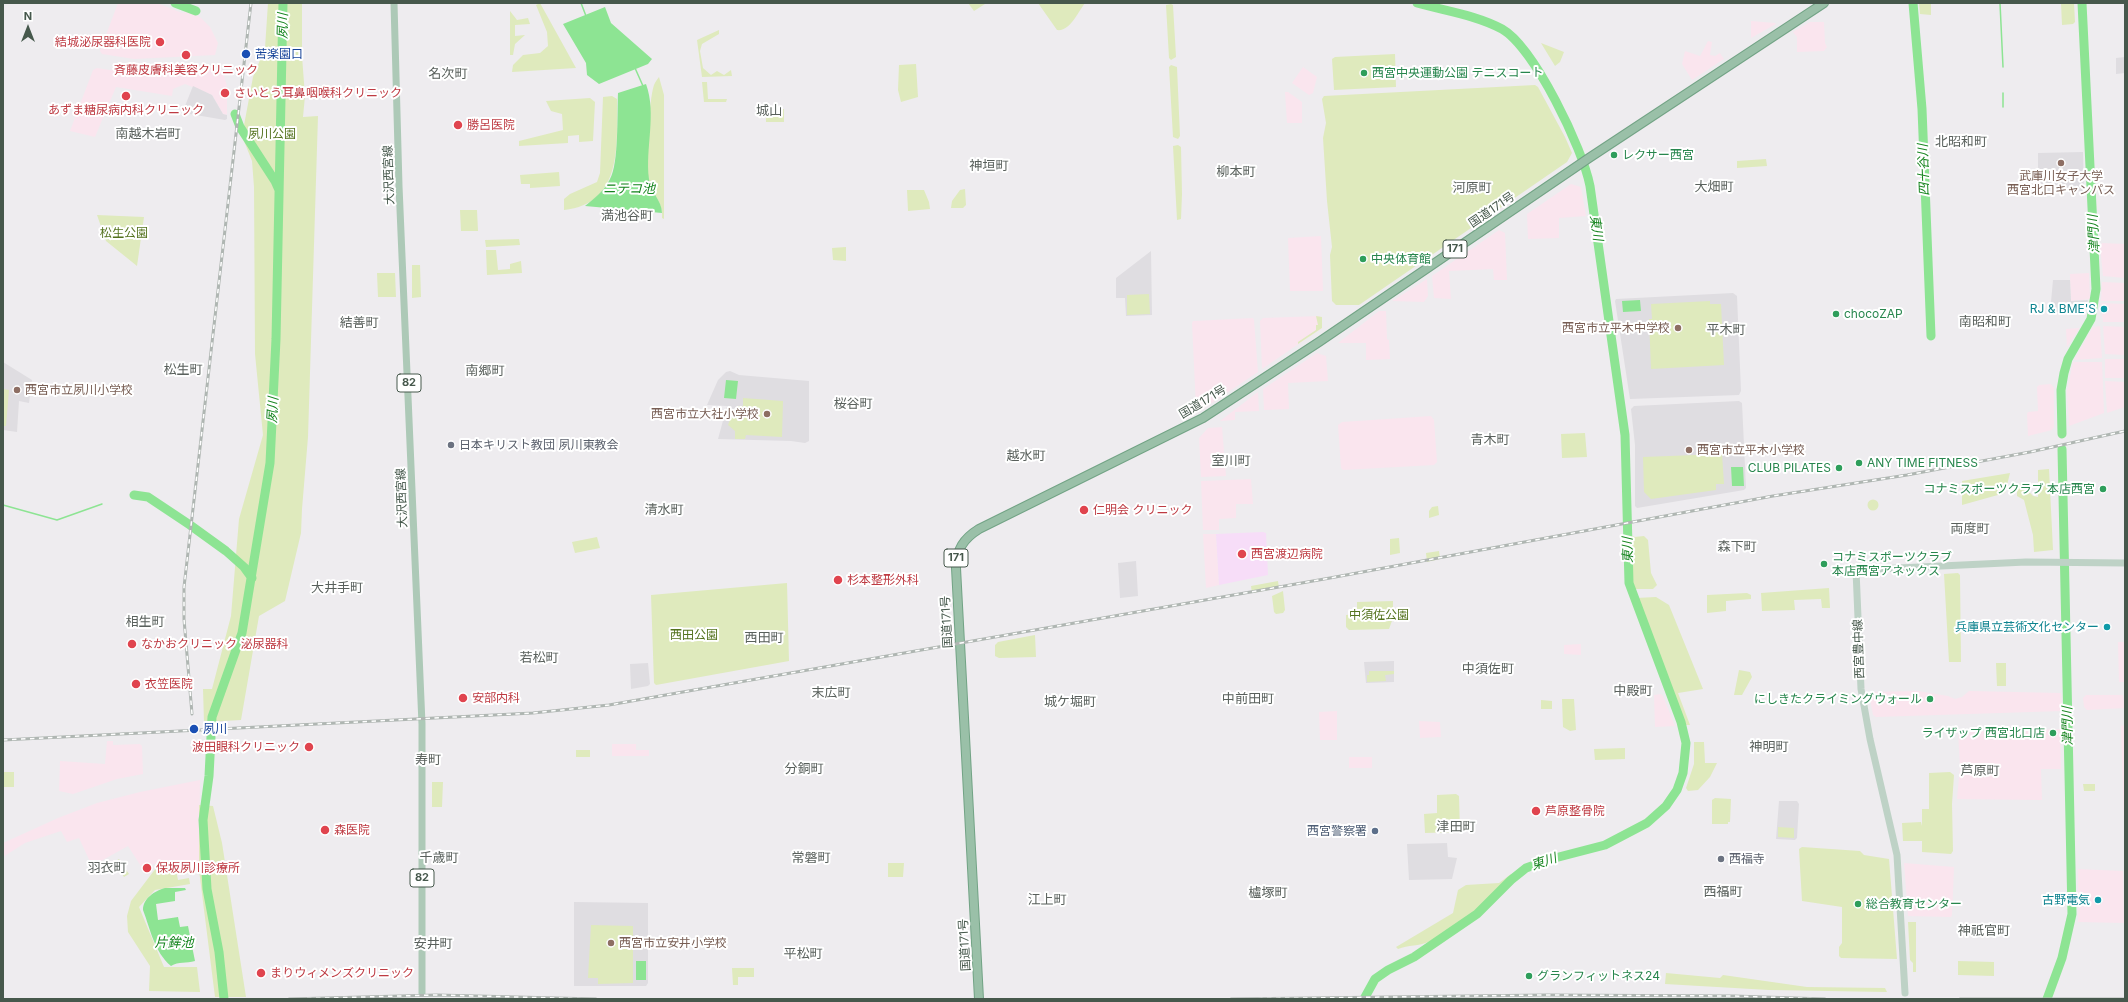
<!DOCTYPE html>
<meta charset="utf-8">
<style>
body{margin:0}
#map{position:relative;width:2128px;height:1002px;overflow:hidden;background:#eeecef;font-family:Inter,sans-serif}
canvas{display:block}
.frame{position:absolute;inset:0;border:4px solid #46584c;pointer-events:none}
.north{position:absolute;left:8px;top:8px;width:40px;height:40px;-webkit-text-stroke:3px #fff;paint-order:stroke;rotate:0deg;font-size:11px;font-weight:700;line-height:16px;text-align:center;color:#46584c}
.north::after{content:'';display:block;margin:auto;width:14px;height:18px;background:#46584c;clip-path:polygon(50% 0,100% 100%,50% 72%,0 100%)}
</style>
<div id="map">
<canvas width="2128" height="1002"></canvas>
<div class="frame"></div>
<div class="north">N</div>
</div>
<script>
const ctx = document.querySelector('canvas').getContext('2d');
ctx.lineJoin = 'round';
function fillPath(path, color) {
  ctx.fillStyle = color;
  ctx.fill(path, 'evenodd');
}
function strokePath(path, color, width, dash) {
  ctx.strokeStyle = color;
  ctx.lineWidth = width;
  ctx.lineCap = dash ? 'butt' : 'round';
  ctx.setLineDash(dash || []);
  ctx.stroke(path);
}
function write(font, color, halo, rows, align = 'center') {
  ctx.font = font + ' Inter,"Noto Sans JP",sans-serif';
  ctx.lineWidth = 4;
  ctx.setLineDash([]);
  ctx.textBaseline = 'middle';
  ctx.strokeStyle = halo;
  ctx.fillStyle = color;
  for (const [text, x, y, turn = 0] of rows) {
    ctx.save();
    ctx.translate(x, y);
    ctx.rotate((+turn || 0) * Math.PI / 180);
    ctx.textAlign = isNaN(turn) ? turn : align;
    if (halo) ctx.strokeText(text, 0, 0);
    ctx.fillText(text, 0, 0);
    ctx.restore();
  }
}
fillPath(new Path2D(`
 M118 3H157L182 13 189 11 201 18 210 27 218 43 215 55 134 59 102 54 100 51Z
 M1751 21 1775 23 1776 24 1751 38Z
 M1810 22H1824L1825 43 1827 47 1824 51 1797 52V37L1793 32Z
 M1708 41 1712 42 1710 55 1715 56 1720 53 1724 59 1692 80 1682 64 1685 51 1700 56Z
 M1303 67 1317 77 1313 93 1309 95 1292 83Z
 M97 68 123 72 147 73 222 69 227 86V115L223 114 212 95 185 84 173 89 172 96 116 87 95 137 70 131 93 70Z
 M1285 92H1288L1302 102V123H1287Z
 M1571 184 1581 187 1586 216 1559 218V238L1528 239 1527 214Z
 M1499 230 1505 233 1507 280H1494L1493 269 1449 271 1451 299 1434 298 1432 276Z
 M1321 236 1323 291H1290L1288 238Z
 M2102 243 2125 244V278L2103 276 2100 246Z
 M2089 273 2090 299 2071 301 2070 274Z
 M1427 279 1428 296 1424 302 1392 301Z
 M2102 282 2125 283V301H2101Z
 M2101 303 2125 304V322H2103Z
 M1379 311H1386L1387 339 1389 340 1390 359 1366 360V343H1338Z
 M1320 316 1322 328 1262 369 1260 321 1263 318Z
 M1253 318 1254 320 1258 372 1200 411 1196 408 1192 323 1193 321Z
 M2100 326 2102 358 2074 360 2093 327Z
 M2103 326 2125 327V355L2105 354Z
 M2079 328V329L2067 347 2066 329Z
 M1317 353 1326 356 1328 381 1288 383 1289 409 1264 410 1263 389Z
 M2105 359H2125V378H2105Z
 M2073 362H2102L2104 413 2069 426 2067 391Z
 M2105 381 2125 382V407L2107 413Z
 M2051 384 2054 388V427L2052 430 2028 436 2027 414 2028 412 2038 411 2037 387 2039 385Z
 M1258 392 1259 411 1235 412V420L1220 421Z
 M1431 416 1434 420 1437 462 1434 465 1343 470 1341 468 1338 425 1342 422Z
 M1222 427 1226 476 1201 477 1199 438 1208 428Z
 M1251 479 1253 504H1236V518L1219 519V530H1203L1201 481Z
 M1203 534H1216L1219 585 1206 588Z
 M2118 642H2125V682H2119Z
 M1581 644V655L1564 654V645Z
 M1918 691 1948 696 1955 699 1962 697 1969 691 2061 693 2062 711 1876 717 1873 715 1869 694 1870 692Z
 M1661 694 1663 696 1675 726 1655 727 1654 695Z
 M2086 695H2123L2125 708 2087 710 2084 707 2083 698Z
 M1337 711V740H1320L1319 712Z
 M1419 721 1440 722 1441 737 1420 738Z
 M2125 725V855L2121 726Z
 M2060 729 2061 769H2041L2042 800 1957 799 1960 767 1958 732Z
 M107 741H113V745L140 744 142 746 143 774 117 779 73 794 59 791 60 761 105 764Z
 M612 744H636V750H649V756H612Z
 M1349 757H1372V768H1349Z
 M200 780 199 861 153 864 146 874 128 846 92 866 79 838 67 842 61 831 25 843 3 857V843L58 818 97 803 140 792Z
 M1904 863 1954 867 1952 915 1951 917 1908 916Z
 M2078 869 2123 871 2124 923 2078 922Z`), '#fae5ee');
fillPath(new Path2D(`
 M2125 57V73L2116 74V58Z
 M193 86 212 95 223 114 227 115V119L225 120 184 113 183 111Z
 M2083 152 2084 191 2038 192V153Z
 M1151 251 1152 315 1126 316 1125 298H1116V278Z
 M2053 280H2070L2071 301 2088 300 2087 303 2071 304V312L2050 313Z
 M1733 293 1737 296 1741 391 1739 395 1630 399 1615 301 1616 299Z
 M3 362 32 380 29 403 19 401 17 432 3 430Z
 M730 371 739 375 809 381V441L805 443 791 441 718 439 727 406 707 405 718 380 726 372Z
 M1739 401 1742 403 1746 488 1744 490 1637 508 1635 506V445L1631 409 1634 406Z
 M1136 561 1138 596 1120 598 1118 563Z
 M1394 661V682L1366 683 1364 662Z
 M648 663 650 684 648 686 631 689 630 664Z
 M1779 801H1797L1799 804 1797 838 1795 840 1776 839Z
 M1447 843 1448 857 1457 858 1452 879 1409 880 1407 844Z
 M574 902 648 903V983L646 986H574Z`), '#dfdde1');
fillPath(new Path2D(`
 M1263 532 1266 533 1268 575 1219 585 1216 534Z`), '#f7ddf8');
fillPath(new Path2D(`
 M268 3H302V56L305 96 303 117 318 116 308 437 302 509 301 533 285 601 259 616 241 720 204 722 203 689H212L231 616 239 519 263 435 255 354 254 187 252 161 242 136 253 77 265 48Z
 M540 3 576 68 512 72 513 65 523 55 540 53 548 46 547 32 536 5Z
 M968 3H984L985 4 974 11Z
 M1038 3H1085C1078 12 1070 32 1057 30Z
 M1919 3H1931V15L1920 14Z
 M2061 3H2074L2075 22 2073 24 2062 25Z
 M1171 4 1173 5 1176 57 1171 60 1169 58 1166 5Z
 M510 11 517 20 528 18 530 24 515 25V36L525 35 515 44 513 55H510Z
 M719 30V34L702 44 700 51 703 68 711 75 717 71 724 75 731 70 732 76 702 77 697 40Z
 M1541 43 1564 52 1560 62 1555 66Z
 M1395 54 1396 87 1334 90 1332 59 1335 57Z
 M916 64 918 97 901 102 898 90 899 65Z
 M1171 65 1177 67 1180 136 1178 139 1173 137 1169 67Z
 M659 77 664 95V219L662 218C664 202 652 195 649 181 645 166 649 99 654 85 655 82 657 80 659 77Z
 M702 82H707L708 99H727L726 102H704Z
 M1535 85 1538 87 1565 137 1572 153 1567 162 1359 305H1336L1332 301 1330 255 1332 247 1327 201 1323 138 1326 123 1322 99 1324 96Z
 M612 96 617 99C617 144 623 204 564 210V199L570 194 597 182 600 173 603 97Z
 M590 98 595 102 593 141 579 142V135L568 136V143L519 146V141L563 130 562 114 551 111 546 101Z
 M784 109V122H766V110Z
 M1178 145 1181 147 1182 194 1181 219 1177 220 1173 146Z
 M1766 159 1767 166 1737 168V161Z
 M559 172 560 186 530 188V184H521L520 175Z
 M965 189 966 205 963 208H951L952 201 960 190Z
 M907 190H924L929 202 930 209 908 211Z
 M460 210H477L478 231H461Z
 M97 215 144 217 137 266 106 241Z
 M519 239 520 245 486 247 485 240Z
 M846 247V261L833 260 832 248Z
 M486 250H496L498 270 510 269V264L521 261 522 273 487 275Z
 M412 265H420L421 297 412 298Z
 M377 273H395L396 297H378Z
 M1149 294 1150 314 1127 315V295Z
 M1710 301V304H1721L1724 365 1651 369 1649 319H1652L1651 304Z
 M1316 316 1322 317V328L1298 344V342L1316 330V325H1318Z
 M3 389 9 390 6 426H3Z
 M743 398 783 401 782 437 746 435 745 439H735V431L728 425 731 417H738V406H743Z
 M1585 433 1587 457 1562 458 1561 434Z
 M1722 454 1724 484H1716V490L1651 499 1644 492 1643 457Z
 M2049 469 2053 550 2034 552 2033 535 2024 500 2017 496V486L2021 483 2033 496 2038 497V470Z
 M2010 473 2005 493 1962 505V481Z
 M1867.5 505a5.5 5.5 0 1 1 11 0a5.5 5.5 0 1 1-11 0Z
 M1438 506 1439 515 1429 518V511L1432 507Z
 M1629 534 1635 537 1644 536 1648 540 1651 573 1657 585 1653 589H1633Z
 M597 537 600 548 575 553 572 542Z
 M1399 538 1400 553 1390 555V539Z
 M1439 551 1440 559 1427 562 1426 553Z
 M1958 573 1960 575 1961 662H1949L1944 574Z
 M1278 581 1279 588 1252 593 1251 586Z
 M787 583 789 661 656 685 654 683 651 595Z
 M1829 588 1830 608H1822L1821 599 1794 600 1795 610 1762 611 1761 593Z
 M1283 591 1285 610 1283 613 1276 614 1274 612 1272 596Z
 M1747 593 1751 595V599L1726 601V611L1707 613V595Z
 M1656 597 1669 605 1703 689 1678 693 1690 725H1685L1636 598Z
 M1393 601V618L1389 629 1349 630 1346 627V615L1357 614V602Z
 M1035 635 1036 657 999 658 995 656V645L998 642Z
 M1996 663H2006V686H1997Z
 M1739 670 1750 672 1752 677 1742 695H1734Z
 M1369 671H1394V674L1385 675 1386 681 1367 682V675H1369Z
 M1562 699H1574L1576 730 1570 731 1563 727Z
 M1541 700 1552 701V709H1541Z
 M1694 742H1704L1705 763H1717L1710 777 1698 790 1688 791 1686 788 1694 764Z
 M1625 748V759L1595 760 1594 749Z
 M576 750H590V757H576Z
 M3 772H14V787H3Z
 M1950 772 1954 775 1952 804 1953 851 1951 854 1922 852V841H1903L1902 823 1921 822 1922 826V809H1929V773Z
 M432 782H443L442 807H432Z
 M2083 784H2095V791H2084Z
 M1456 794 1459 796 1460 832 1425 833 1424 814 1437 813V795Z
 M1715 798 1731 799 1730 822H1728V824H1712V800Z
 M199 805 213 806 222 843 246 997H215L199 870Z
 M1778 827 1794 828V838L1778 837Z
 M1802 847 1860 851 1864 855 1889 859 1897 959 1841 958 1839 956V947L1842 943V907L1802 901 1799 849Z
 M119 859 129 874 124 877 114 862Z
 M888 863H904L903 877H888Z
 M175 865 178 880 189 878 190 884 155 890 139 907 164 967H197L200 992 149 991 150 966 128 932 127 916 131 901 156 868Z
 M1511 874 1512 875C1488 900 1460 928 1428 942 1420 946 1408 945 1398 949L1396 947 1453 913 1458 890 1466 885 1499 883Z
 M1908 922H1916V972H1913V963L1910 960Z
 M591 925 633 926V983L598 984V978H588Z
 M1958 961 1994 962V976L1958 975Z
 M732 968H754V977H738V985H733Z
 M1666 973 1720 978 1723 975 1807 987 1885 988 1887 992 1769 990 1665 984Z`), '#dfeabd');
fillPath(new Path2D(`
 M605 7 611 23 652 59 648 64 599 84 587 75 586 63 563 24Z
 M646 84C657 114 645 148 649 179 650 192 662 200 662 213L585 206C595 198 604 191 610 179 619 164 617 113 618 93Z
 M1640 300 1641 311 1623 312 1622 301Z
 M726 380 738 381 736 399 724 398Z
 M1731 467H1743L1744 486H1732Z
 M165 888H185L186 890 175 892V901L156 904 158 920 178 917 180 927 188 926 195 961C186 964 179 961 171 966 154 951 151 931 143 910 143 898 155 891 165 888Z
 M636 961H646V980H636Z`), '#8de493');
strokePath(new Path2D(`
 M581 3 586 16
 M2000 3 2003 67
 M635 68 643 86
 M2003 107V93
 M3 505 57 520 102 504`), '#8de493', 1.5);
strokePath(new Path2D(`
 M175 3 196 11
 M1913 3 1922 109 1931 336
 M235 114 240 127 275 181 279 190
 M2062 434 2061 390 2064 373 2068 359 2091 319 2096 289 2082 3
 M134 495 148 497 190 525 226 551 244 567 252 578
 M224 999 219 952 207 889 203 820 209 776 212 717 242 633 270 463 276 339 283 3
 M1364 999 1375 979 1388 970 1414 957 1477 914 1511 880 1526 868 1551 859 1605 845 1647 823 1666 806 1677 790 1683 773 1686 743 1681 722 1629 583 1625 435 1590 186C1583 149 1534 47 1502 29 1476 15 1445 11 1417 3
 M2047 999 2062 958 2072 914 2062 449`), '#8de493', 9);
const trunk = new Path2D(`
 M979 999 956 568C957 549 963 539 979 529L1203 418 1319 342 1589 158 1824 3`);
strokePath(trunk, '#72a385', 10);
strokePath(new Path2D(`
 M1905 993 1897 855 1870 739 1861 689 1856 570 2026 562 2125 563`), '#bed2c6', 7);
strokePath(new Path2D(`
 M394 3 399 186 422 724V993`), '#adc9b7', 7);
strokePath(trunk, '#9ac0a8', 8);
const rail = new Path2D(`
 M192 714 184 619V587L251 3
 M3 740 533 713 609 705 1330 578 1773 496 1907 475 2030 452 2125 431
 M289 999 437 995 596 999
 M1231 999 1546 995 1734 996 1825 999
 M1960 999H2125`);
strokePath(rail, '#afb6b2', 3);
strokePath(rail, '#fff', 1.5, [4.5]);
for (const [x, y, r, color] of [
 [160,42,5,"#e0444e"],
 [246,54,5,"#1a4fb4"],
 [186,55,5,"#e0444e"],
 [1364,73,4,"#2e9e5b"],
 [225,93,5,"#e0444e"],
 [126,96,5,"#e0444e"],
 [458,125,5,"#e0444e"],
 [1614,155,4,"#2e9e5b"],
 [2061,163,4,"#8d6e63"],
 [1363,259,4,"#2e9e5b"],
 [2104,309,4,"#0f9aa8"],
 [1836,314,4,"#2e9e5b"],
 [1678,328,4,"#8d6e63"],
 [17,390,4,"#8d6e63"],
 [767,414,4,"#8d6e63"],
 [451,445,4,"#6b7280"],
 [1689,450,4,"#8d6e63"],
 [1859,463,4,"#2e9e5b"],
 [1839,468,4,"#2e9e5b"],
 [2103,489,4,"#2e9e5b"],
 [1084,510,5,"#e0444e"],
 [1242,554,5,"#e0444e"],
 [1824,564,4,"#2e9e5b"],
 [838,580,5,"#e0444e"],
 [2107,627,4,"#0f9aa8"],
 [132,644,5,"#e0444e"],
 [136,684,5,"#e0444e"],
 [463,698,5,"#e0444e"],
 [1930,699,4,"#2e9e5b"],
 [194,729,5,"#1a4fb4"],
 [2053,733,4,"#2e9e5b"],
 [309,747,5,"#e0444e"],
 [1536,811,5,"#e0444e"],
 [325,830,5,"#e0444e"],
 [1375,831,4,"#5c6f8a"],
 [1721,859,4,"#6b7280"],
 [147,868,5,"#e0444e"],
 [2098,900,4,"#0f9aa8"],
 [1858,904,4,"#2e9e5b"],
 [611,943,4,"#8d6e63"],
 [261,973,5,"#e0444e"],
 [1529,976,4,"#2e9e5b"]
]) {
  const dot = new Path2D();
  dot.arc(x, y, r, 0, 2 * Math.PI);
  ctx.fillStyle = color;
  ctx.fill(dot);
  strokePath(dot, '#fff', 1.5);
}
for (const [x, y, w] of [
 [1455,249,24],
 [409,383,24],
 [956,558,24],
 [422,878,24]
]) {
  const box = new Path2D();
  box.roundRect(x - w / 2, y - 9, w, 18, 3);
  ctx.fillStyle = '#fff';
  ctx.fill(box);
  strokePath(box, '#46584c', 1);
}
write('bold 11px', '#46584c', null, [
 ["171",1455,249],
 ["82",409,383],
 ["171",956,558],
 ["82",422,878]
]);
write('12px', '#be3a42', '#fff', [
 ["結城泌尿器科医院",151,42,"right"],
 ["斉藤皮膚科美容クリニック",186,70,"center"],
 ["さいとう耳鼻咽喉科クリニック",234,93],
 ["あずま糖尿病内科クリニック",126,110,"center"],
 ["勝呂医院",467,125],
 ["仁明会 クリニック",1093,510],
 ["西宮渡辺病院",1251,554],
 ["杉本整形外科",847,580],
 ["なかおクリニック 泌尿器科",141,644],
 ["衣笠医院",145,684],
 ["安部内科",472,698],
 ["波田眼科クリニック",300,747,"right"],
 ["芦原整骨院",1545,811],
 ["森医院",334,830],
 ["保坂夙川診療所",156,868],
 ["まりウィメンズクリニック",270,973]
], 'left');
write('12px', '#164399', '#fff', [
 ["苦楽園口",255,54],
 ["夙川",203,729]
], 'left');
write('12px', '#27864d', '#fff', [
 ["西宮中央運動公園 テニスコート",1372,73],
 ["レクサー西宮",1622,155],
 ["中央体育館",1371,259],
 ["chocoZAP",1844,314],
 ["ANY TIME FITNESS",1867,463],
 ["CLUB PILATES",1831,468,"right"],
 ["コナミスポーツクラブ 本店西宮",2095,489,"right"],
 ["コナミスポーツクラブ",1832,557],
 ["本店西宮アネックス",1832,571],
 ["にしきたクライミングウォール",1922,699,"right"],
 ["ライザップ 西宮北口店",2045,733,"right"],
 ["総合教育センター",1866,904],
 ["グランフィットネス24",1537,976]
], 'left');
write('12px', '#53721d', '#fff', [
 ["夙川公園",272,134],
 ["松生公園",124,233],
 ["中須佐公園",1379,615],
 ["西田公園",694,635]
]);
write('12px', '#46584c', '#fff', [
 ["大沢西宮線",389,175,-92],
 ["国道171号",1492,210,-34],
 ["国道171号",1203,402,-31],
 ["大沢西宮線",402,498,-92],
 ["国道171号",947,622,-93],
 ["西宮豊中線",1859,649,-92],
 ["国道171号",965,945,-93]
]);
write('12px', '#785e54', '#fff', [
 ["武庫川女子大学",2061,176,"center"],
 ["西宮北口キャンパス",2061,190,"center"],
 ["西宮市立平木中学校",1670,328,"right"],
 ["西宮市立夙川小学校",25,390],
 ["西宮市立大社小学校",759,414,"right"],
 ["西宮市立平木小学校",1697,450],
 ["西宮市立安井小学校",619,943]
], 'left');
write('12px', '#0d838f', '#fff', [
 ["RJ & BME'S",2096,309],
 ["兵庫県立芸術文化センター",2099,627],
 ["古野電気",2090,900]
], 'right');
write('12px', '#5b616d', '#fff', [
 ["日本キリスト教団 夙川東教会",459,445],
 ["西福寺",1729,859]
], 'left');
write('12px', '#4e5e75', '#fff', [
 ["西宮警察署",1367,831]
], 'right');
write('italic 13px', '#16851f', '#fff', [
 ["夙川",283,26,-89],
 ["四十谷川",1924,170,-92],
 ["ニテコ池",629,189],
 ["東川",1596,228,82],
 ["津門川",2094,234,-93],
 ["夙川",273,410,-87],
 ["東川",1628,550,-91],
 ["津門川",2068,726,-91],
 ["東川",1544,862,-19],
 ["片鉾池",174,943]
]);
write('13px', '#59605c', '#fff', [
 ["名次町",448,74],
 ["城山",769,111],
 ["南越木岩町",148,134],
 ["北昭和町",1961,142],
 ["神垣町",989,166],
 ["柳本町",1236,172],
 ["大畑町",1714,187],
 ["河原町",1472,188],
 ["満池谷町",627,216],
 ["南昭和町",1985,322],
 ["結善町",359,323],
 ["平木町",1726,330],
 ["松生町",183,370],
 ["南郷町",485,371],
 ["桜谷町",853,404],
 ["青木町",1490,440],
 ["越水町",1026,456],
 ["室川町",1231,461],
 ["清水町",664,510],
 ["両度町",1970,529],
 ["森下町",1737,547],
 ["大井手町",337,588],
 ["相生町",145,622],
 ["西田町",764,638],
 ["若松町",539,658],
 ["中須佐町",1488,669],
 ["中殿町",1633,691],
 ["末広町",831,693],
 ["中前田町",1248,699],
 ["城ケ堀町",1070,702],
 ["神明町",1769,747],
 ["寿町",428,760],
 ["分銅町",804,769],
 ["芦原町",1980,771],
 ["津田町",1456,827],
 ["千歳町",439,858],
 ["常磐町",811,858],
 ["羽衣町",107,868],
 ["西福町",1723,892],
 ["櫨塚町",1268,893],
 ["江上町",1047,900],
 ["神祇官町",1984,931],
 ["安井町",433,944],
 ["平松町",803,954]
]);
</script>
